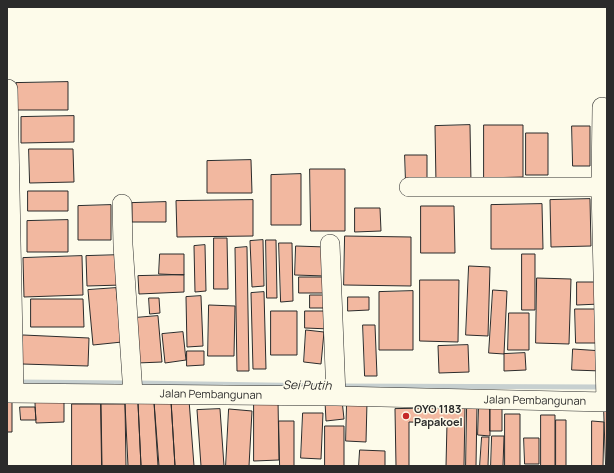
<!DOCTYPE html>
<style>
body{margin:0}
#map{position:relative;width:614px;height:473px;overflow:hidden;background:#fdfbea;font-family:Manrope,sans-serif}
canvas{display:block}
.frame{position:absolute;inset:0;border:8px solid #2b2b2b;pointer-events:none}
</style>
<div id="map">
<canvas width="614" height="473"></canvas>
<div class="frame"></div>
</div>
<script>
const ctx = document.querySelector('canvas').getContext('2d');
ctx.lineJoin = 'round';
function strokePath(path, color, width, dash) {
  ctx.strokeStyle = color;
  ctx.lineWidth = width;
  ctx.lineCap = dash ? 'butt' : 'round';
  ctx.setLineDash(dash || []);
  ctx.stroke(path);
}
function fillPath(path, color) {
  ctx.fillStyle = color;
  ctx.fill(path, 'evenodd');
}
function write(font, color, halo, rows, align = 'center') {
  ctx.font = font + ' Manrope,sans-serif';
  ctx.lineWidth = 3;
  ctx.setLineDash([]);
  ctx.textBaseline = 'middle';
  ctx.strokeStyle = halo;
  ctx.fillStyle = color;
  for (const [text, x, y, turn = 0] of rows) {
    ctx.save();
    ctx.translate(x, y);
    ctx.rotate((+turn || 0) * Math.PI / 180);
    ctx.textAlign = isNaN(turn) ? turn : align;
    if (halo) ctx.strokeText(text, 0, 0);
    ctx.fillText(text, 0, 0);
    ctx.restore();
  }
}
strokePath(new Path2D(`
 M18 382 128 383
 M136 383 332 386
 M340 386 602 387`), '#c7d0d0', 5);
const building = new Path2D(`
 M68 82V110H17L16 83Z
 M74 116V142L21 143V117Z
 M470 125 471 183 436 184 435 126Z
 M484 125H523V177L484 178Z
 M572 126H590V166H573Z
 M526 133H548V175H526Z
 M29 149H73L74 182 30 183Z
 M405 155H427V184H406Z
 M251 160 252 193H207V161Z
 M310 169H345V231H311Z
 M301 174V225H271V175Z
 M28 191H68V211H28Z
 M590 199 591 246 551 247 550 200Z
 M253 200V236L177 237 176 201Z
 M166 202V222H132V203Z
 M542 204 543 249H491V205Z
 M111 205V240H78V206Z
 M421 206H454L455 253H421Z
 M355 208H380L381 231 355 232Z
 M68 220V252H27V221Z
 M345 236 411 237V286L344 285Z
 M214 238H227L228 289H214Z
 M263 240 264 286 252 287 250 241Z
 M266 240H276L277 298H267Z
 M279 243H292L293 301 281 302Z
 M205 245 206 291 195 292 194 246Z
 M296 246 326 247 325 276 295 275Z
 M247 247 249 371H237L235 248Z
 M160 254H184V275L159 274Z
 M522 254H535V310H522Z
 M121 255 122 285 87 286 86 256Z
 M82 256 83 295 24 297 23 258Z
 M469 266 490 267 488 336 466 335Z
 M184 275V292L139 294 138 276Z
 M299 277H328V293H299Z
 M537 278 571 279 569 344 536 343Z
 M420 280H459L458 342 420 341Z
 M577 282H599L600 304 577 305Z
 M116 288 122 342 93 345 88 290Z
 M493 290 507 291 504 354 489 353Z
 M413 291V350H379V292Z
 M264 292 266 369H253L251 293Z
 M310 295H330V308H310Z
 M201 296 203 346 187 347 186 297Z
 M348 297H369V310L348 311Z
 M149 298H159L160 313 150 314Z
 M31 299H83L84 327H31Z
 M209 305 235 306 234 356H208Z
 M575 309H600L601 343H576Z
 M271 311H297V355H271Z
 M305 311H331L330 329 305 328Z
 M509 313H529V350H508Z
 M158 316 162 362 137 363 134 318Z
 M363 325H375L377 376H365Z
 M306 330 324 332 321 364 304 362Z
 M183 332 186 360 165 363 162 334Z
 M23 335 89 338 88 366 22 364Z
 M468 345 469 372 439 373 438 346Z
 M573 349 603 351 602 371 572 370Z
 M187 351H204V365L187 366Z
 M525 353 526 370 504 371V354Z
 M189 400 194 466H175L171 401Z
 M254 400H278L279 460 254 461Z
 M342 400 344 419 326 421 325 401Z
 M7 401 12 402V432H7Z
 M171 401 175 466H159L154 402Z
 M64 402V422L36 423 35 403Z
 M154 402 158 466H141L138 403Z
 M347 402H367L366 442 346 441Z
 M138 403 141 466H128L125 404Z
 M72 404H101L102 466H72Z
 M101 404H125L126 466H102Z
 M479 405H490V436L478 435Z
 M490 405H502V431H490Z
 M467 406H477L476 466H466Z
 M20 407H35L36 420H21Z
 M465 408 464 466H446L447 423 409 422V466H396L395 409Z
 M604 408H607V466H606Z
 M220 409 224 466H201L197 410Z
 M229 409 252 411 249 466H226Z
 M303 413H323L321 459 301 458Z
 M505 414H520V466H505Z
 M541 415H555V466H541Z
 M556 420H566V466H556Z
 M279 421H294V466H280Z
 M592 421 604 422 603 466H592Z
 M325 426H344V466H325Z
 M492 436H504L503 466H491Z
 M482 437H489L488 466H480Z
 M524 438H539V464H525Z
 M360 450 385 451V466H359Z`);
fillPath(building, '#f2b8a0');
strokePath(building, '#2b2b2b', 1);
const minor = new Path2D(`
 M8 89 14 393
 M602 107 601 187 606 402
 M409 187H601
 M122 204 123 245 133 394
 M330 244 336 396
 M7 393 336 396 607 402`);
strokePath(minor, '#2b2b2b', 20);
strokePath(minor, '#fdfbea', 19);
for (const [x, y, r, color] of [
 [406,416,4,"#c62828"]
]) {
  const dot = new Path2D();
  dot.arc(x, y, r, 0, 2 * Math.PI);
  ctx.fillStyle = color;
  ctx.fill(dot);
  strokePath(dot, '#fdfbea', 1.5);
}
write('11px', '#2b2b2b', '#fdfbea', [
 ["Jalan Pembangunan",211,395,1],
 ["Jalan Pembangunan",535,401,1]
]);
write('bold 11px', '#2b2b2b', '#fdfbea', [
 ["OYO 1183",414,410],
 ["Papakoel",414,423]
], 'left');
write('italic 12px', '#2b2b2b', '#fdfbea', [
 ["Sei Putih",307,386,1]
]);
</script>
